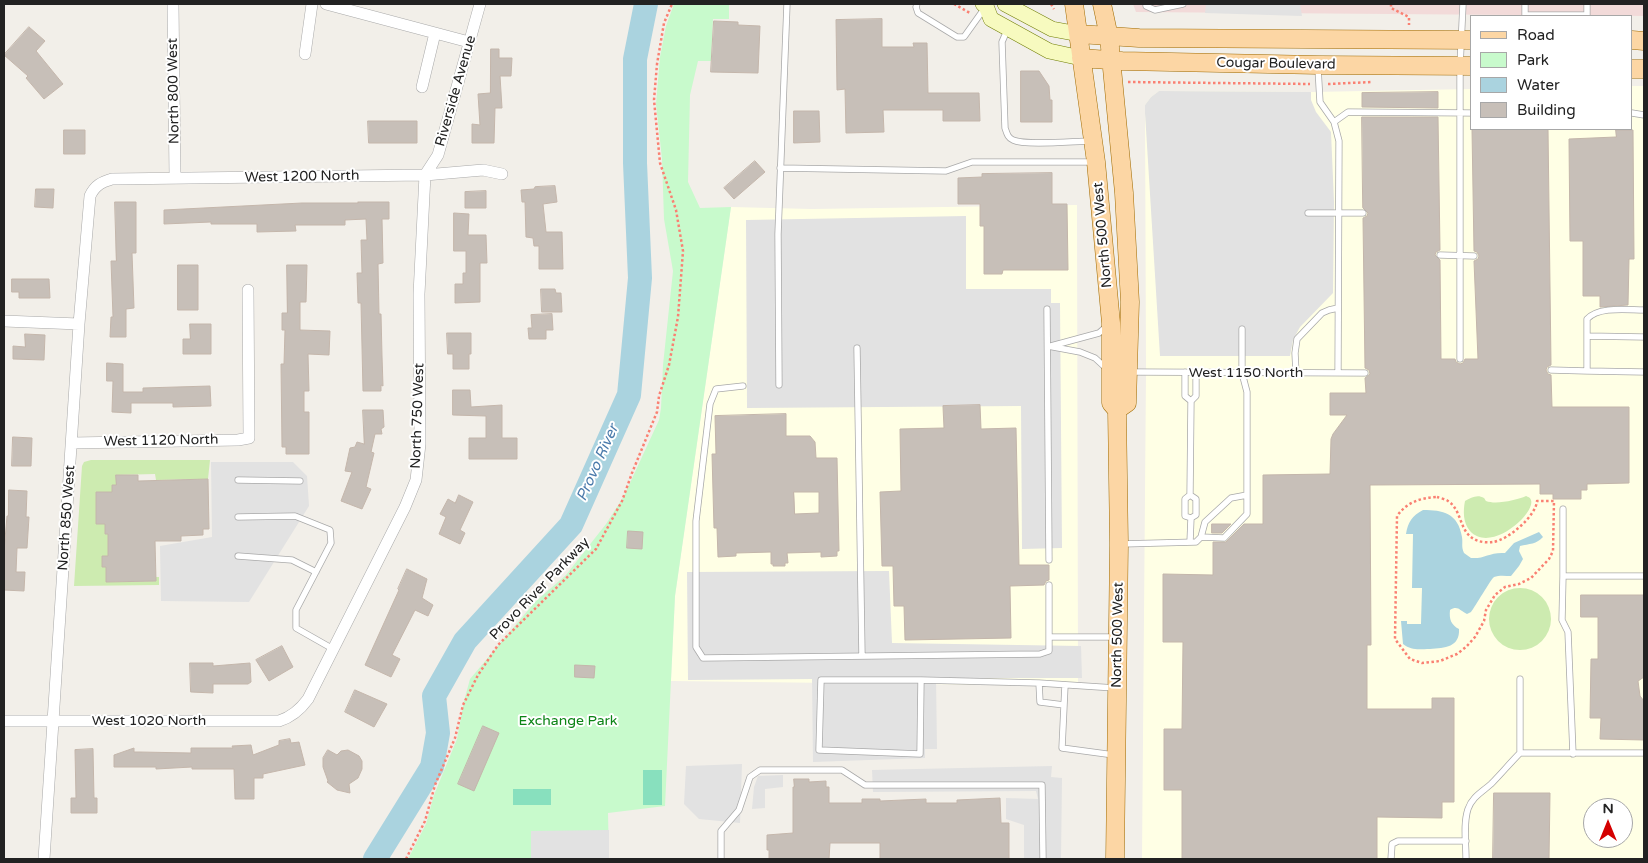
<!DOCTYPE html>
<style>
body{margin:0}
#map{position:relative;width:1648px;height:863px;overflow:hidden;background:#f2efe9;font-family:"Varela Round",sans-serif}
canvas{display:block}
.frame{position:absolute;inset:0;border:5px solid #222;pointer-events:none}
.legend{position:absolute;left:1470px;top:15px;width:162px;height:115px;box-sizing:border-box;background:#fff;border:1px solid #a7a7a7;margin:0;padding:6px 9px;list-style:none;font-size:15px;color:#222}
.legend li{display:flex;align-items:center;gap:10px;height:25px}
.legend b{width:25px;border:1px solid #a7a7a7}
.north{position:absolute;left:1583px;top:798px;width:50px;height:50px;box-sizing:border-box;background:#fff;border:1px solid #a7a7a7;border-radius:50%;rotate:0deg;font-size:14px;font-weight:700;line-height:20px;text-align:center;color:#222}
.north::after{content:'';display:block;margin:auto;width:18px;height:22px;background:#d40000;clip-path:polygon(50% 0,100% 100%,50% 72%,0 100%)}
</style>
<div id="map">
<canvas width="1648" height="863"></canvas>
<div class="frame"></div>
<ul class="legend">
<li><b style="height:6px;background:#fcd6a4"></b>Road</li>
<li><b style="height:14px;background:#c8facc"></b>Park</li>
<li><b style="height:14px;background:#aad3df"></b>Water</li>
<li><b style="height:14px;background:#c7bfb8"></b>Building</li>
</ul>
<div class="north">N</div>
</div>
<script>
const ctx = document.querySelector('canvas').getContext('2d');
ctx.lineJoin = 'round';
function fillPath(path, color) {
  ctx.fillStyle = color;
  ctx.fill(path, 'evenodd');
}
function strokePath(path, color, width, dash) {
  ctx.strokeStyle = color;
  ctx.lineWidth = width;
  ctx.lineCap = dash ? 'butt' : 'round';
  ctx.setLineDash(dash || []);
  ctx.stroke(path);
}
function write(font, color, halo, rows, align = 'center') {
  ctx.font = font + ' "Varela Round",sans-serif';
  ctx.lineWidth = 4;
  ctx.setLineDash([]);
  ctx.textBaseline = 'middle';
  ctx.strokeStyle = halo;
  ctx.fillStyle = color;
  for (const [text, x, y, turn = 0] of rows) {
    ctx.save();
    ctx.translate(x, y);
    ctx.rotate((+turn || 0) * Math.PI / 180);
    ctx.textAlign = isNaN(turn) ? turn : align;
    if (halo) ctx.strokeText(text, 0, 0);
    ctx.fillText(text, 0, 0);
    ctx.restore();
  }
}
fillPath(new Path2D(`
 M1133 4H1644V16L1136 12Z`), '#f2dad9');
fillPath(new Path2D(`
 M1632 86H1644V859H1142L1146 372 1145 105 1151 97 1159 91 1311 92 1472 89V129H1632ZM1593 808H1623V838H1593Z
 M1077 205 1078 686 671 681 675 596 731 207 812 209Z`), '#ffffe5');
fillPath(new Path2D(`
 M91 460H210L208 479 156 480 155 474 116 475V485L112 492 96 493V524H105V533L108 534V556H102V567H106V582L156 581V577H159V585L74 586 82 466 84 462Z
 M1526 496C1528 497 1530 497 1531 500 1536 513 1491 554 1470 531 1463 523 1463 511 1465 501 1471 498 1477 494 1484 498 1485 499 1485 500 1486 501 1496 505 1517 500 1526 496Z
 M1489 619a31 31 0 1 1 62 0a31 31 0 1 1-62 0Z`), '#cdebb0');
fillPath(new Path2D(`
 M674 4H729V19H713L711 61H698L690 95 688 182 700 208 731 207 675 596 665 806 608 813 609 859H408L426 824 434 795 457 739 464 701 470 679 535 602 566 575 606 524 624 496 659 420 661 408 663 365 673 271 664 219 662 159 656 104 660 57 666 26Z`), '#c8facc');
fillPath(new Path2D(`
 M643 770H662V805H643Z
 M513 789H551V805H513Z`), '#88e0be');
fillPath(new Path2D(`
 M1206 4H1300L1302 16 1205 13Z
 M1159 91 1311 92V100L1316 112 1331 132 1334 202 1333 293 1300 327 1293 340 1290 356H1160L1145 113V105L1151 97Z
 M966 216V289H1051V303H1060L1062 548 1022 549 1021 406 747 408 746 220Z
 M211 462H293L307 476 309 506 249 602 161 601 160 546 212 537Z
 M889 571 892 643 1081 646 1082 678H936L937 749H925V758L813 762 812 679 688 680 687 572Z
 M742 764 740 823 699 819 684 804 686 766Z
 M1052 766 1051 777 1062 778 1061 859H1024V825L1006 819V798L1038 799 1036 791 873 792 872 770Z
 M783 775V787L765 789V808L752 809 754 787 758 776Z
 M609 830V859H531V831Z`), '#e2e2e2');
fillPath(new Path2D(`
 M1423 510C1443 510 1458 513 1462 537 1463 543 1461 547 1464 553L1471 558C1485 559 1489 552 1505 553L1514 543 1539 532 1543 537C1537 544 1529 544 1520 546L1519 551 1523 559 1519 566 1511 576C1506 576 1499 575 1494 577 1491 579 1475 607 1471 612L1467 614C1460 611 1458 605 1450 610 1449 619 1451 625 1459 629 1460 647 1445 648 1430 649 1419 649 1412 651 1403 644L1401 621H1407V624H1421L1422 588H1412L1413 534H1406C1408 522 1412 516 1423 510Z`), '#aad3df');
strokePath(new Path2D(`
 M375 859 432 767 438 733 434 696 465 641 571 525 629 395 640 278 635 163V59L646 4`), '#aad3df', 24);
const building = new Path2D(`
 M882 19V47H914L913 43H927L928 93H979L980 121H943V110H883L884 132 846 133 845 89 837 90 836 20Z
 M714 21 738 22V25L760 26 758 73 711 72Z
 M29 27 45 41 36 51 63 84 44 99 26 78 28 76 4 55Z
 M491 49H499V58H512L511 76H500L502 108H495L494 143H472V124L480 125 478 94 490 93Z
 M1021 71H1039L1049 86 1050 100H1052V122H1021Z
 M1438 92V108L1362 107V93Z
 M794 111H819L820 142 794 143Z
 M1362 117H1438L1440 250 1436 252 1435 255 1440 260 1441 359H1455L1456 362 1460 364 1463 363 1465 359H1478L1474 261 1478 259 1479 256 1477 252 1474 251 1472 129H1548L1551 365 1547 367 1546 370 1548 374 1551 375 1552 407H1629V483L1587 484V490H1581V499H1553V494H1540V484L1370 485 1371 645H1367V709H1432V698H1454V802H1442V818L1377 817V859H1182V790H1164V729H1182L1183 642H1163V574L1213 575V542H1226L1244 524H1263V475L1330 474 1331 439 1333 434 1347 415H1330V393H1366L1365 378 1370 374 1369 370 1365 368 1363 218 1367 216 1368 213 1363 208Z
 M368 121H417V143H369Z
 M64 130H85V154H64Z
 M1616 130H1633L1634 259H1629L1628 305 1600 307V296H1583V241H1570L1569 139 1616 137Z
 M755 161 765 172 734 199 724 188Z
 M1052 173V204H1067L1068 270H1003L1002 274H984V226H980V204H958V178L982 177V174Z
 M555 186 557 202 543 204 546 232H562L563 269H539V246H534L533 238 526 237 525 202H522L521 190 534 189 535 187Z
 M36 189H54L53 208 35 207Z
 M486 191V208H465V192Z
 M115 202H136V253H132L134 308 126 309V337H110L111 317H113L111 261H116Z
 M358 202H389V219H382L383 263 378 264 379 314H381L382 356 383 386 381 385V391H363L361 303H358L357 273H362L361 240H367L366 219 345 220V225H295L296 231 257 232V224H211V222L164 224V210L302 203H358Z
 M454 213 469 214 468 235H486L487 263H480V302L455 303V284H463V273H466V251H454Z
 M178 265H198V310H178Z
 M287 265H307L306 302H300V330L330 331 329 355 308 354 309 391H304V412H309V454H286V447H282L281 364H284L285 330H282V313H287Z
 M12 279H49L50 298H19V292H12Z
 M541 289H555L556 293H561L562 312H542Z
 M552 314 553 330H546V339H529L528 328H532L531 315Z
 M190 324H211V354H183V339H190Z
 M447 333H471V354H469V369H453V354H448Z
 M25 334 45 335 44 360 13 359V346L25 347Z
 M107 363 123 364V392H143V388L210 386 211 406 173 407V403H131V413L112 412 113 381H107Z
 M453 390H470L471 407 502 405V438H517V459H469V438H486V416L453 415Z
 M980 405 981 429 1016 428 1019 565H1049V580L1046 581 1044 585 1010 586 1011 638 905 640 904 606H894L893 566H882L880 492 901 491 900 429 944 428 943 406Z
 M363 410H383L384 427 381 429 382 434H375L371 452 374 453 366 487 371 489 362 509 341 501 352 472 345 471 350 448 355 447 357 442 364 444Z
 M786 414V436H810L815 442 816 458H837L839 551H837V556L821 557V552L787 553 788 563H785V566H773V564H771V552L736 553V556L718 557 717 528H714L712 454H716L715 416ZM794 492H819V513L795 514Z
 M13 437 32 438 31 466H12Z
 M116 475H138V481L208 479 209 529H203V535L181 536V541H155L156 581 106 582V567H102V556H108V534H105V524H96V492H112V485H116Z
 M9 490 27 491 26 517H29L27 548H17L16 572H25L24 591 4 590V551L7 516H8Z
 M459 495 473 502 460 530 465 533 460 544 439 534 446 517 440 514 448 499 455 503Z
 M1212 524H1231L1222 533H1212Z
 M628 531 643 532 642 549 627 548Z
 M407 569 427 579 422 598 433 605 428 616 415 610 392 655 400 659 391 677 365 665 399 590 398 589Z
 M1581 595H1644V677L1638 681 1640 696 1644 701V740L1600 739 1601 718H1590L1591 659H1598V617H1581Z
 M282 646 293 667 269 681 256 660Z
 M190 663H213V666L250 663 251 682 248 684H213V693L191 692Z
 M575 665 595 666 594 678 575 677Z
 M355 690 387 704 374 727 345 712Z
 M483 726 499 733 474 791 458 784Z
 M290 739 291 743 299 742 305 765 263 774V778H254V799H235L234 769H192V767L156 769V767H114V755L134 748V752H140L191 753V748H233L232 746 251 745 253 755 279 745V741Z
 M93 749 94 798H97V813H71V798H76L75 750Z
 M328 750 337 755 341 751 348 750 359 756 362 761V769L358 778 349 784 350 793 337 790 327 782 328 781 323 767V758Z
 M794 779H809V782L826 781V787H829V803H862V799H880V801L926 799V803H957V800L1000 798 1001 823H1009V859H880V843H830L829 859H769V850H767V835L793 833V787H794Z
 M1494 793H1550L1549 859H1493Z`);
fillPath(building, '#c7bfb8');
strokePath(building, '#c4b6ab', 1);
const lane = new Path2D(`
 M917 4 916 7 918 13 957 37H964L984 9
 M1146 4V6L1155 10 1183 4
 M1525 4V16
 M1525 15H1587
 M1587 16V4
 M1008 28 1002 42 1005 128C1007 134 1008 138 1013 140 1026 146 1075 141 1092 141
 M1318 68 1320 102 1334 122 1348 112 1472 113
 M1632 113 1644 115
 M1334 122 1339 141 1338 373
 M780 168 946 171 972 162H1094
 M1308 213H1363
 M1440 255 1474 256
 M1047 309 1049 560
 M1644 310C1627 310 1599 306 1587 319V371L1644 372
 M1587 336 1644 337
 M1048 346 1080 352 1095 358 1107 369
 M1051 346 1099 333 1107 326
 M857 348 862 656
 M1460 359V66L1463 4
 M1551 370 1587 371
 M1130 372 1365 373
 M1185 372V396L1191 401
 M1296 373 1295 353 1297 339 1322 313 1329 310 1338 308
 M779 385 778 234 787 4
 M743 386 716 389 710 404 696 521V647L703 658 1040 654 1049 651V585
 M238 480 300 481
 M1190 495 1191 401 1196 396V372
 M1563 509V576H1644
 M238 517 295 516 330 530 331 543 296 610V628L333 649
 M1201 537 1224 538 1247 514V392L1242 373V329
 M1190 542 1191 518 1196 515V499L1190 495 1185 499V516L1191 518
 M1121 544 1196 542 1201 537 1205 522 1231 498 1247 495
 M238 556 292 560 316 572
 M1563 576 1562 620 1568 632 1573 754
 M1049 637H1117
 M1520 679V753H1644
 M921 680 920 754 819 750 821 680H921L1039 683 1115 688
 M1039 683 1040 702 1064 705
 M1065 685 1062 748 1114 755
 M721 859V831L739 810 750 777 760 770H842L865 785H1042L1043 859
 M1391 859 1392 844 1398 841H1466
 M1466 859C1466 843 1463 824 1468 809 1472 797 1482 792 1491 784 1501 774 1510 763 1520 753`);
const street = new Path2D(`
 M173 4 175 178
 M326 4 469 42
 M305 54 312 4
 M422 87 435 33
 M4 321 79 324
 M72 443 238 440 249 438 248 290
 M4 721H279C292 717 300 710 308 699L405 507 416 480 420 444 419 294 425 175 438 155 480 4
 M44 859 79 324 90 196C95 185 102 182 112 179L425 175 483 170 502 174`);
const secondary = new Path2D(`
 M983 4 986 6 991 19 1049 51 1081 58
 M1005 4 1052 29 1079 34`);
const primary = new Path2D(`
 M1074 4 1096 162 1111 323V403L1117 410 1119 544 1115 859
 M1102 4 1109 37 1124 193 1130 302 1127 403 1117 410
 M1079 34 1139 38 1472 40
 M1632 40 1644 41
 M1081 58 1122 61 1318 65 1472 66
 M1632 69H1644`);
strokePath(lane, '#a9a9a9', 7);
strokePath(street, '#a9a9a9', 12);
strokePath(secondary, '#707d05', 16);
strokePath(primary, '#a06b00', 19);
strokePath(new Path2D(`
 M954 4 970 13
 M1051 4 1054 9
 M1391 4V8L1409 17V25
 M1128 82 1310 84
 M1328 84 1372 82
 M1437 497C1440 498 1445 499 1448 501 1462 510 1459 531 1474 539 1479 542 1487 543 1493 542 1508 540 1536 516 1537 501H1554L1553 551 1549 559 1531 578 1519 584 1505 587 1495 595 1486 610 1484 621 1475 637 1466 647 1457 654 1440 661 1422 663 1410 659 1395 639 1397 516C1407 502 1420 498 1437 497Z
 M406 859 425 821 435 785 455 738 463 705 478 675 498 645 596 549 622 501 632 473 657 412 659 396 669 365 678 317 683 251 676 210 660 163 654 100 657 64 664 23 672 4`), '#fa8072', 2.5, [2.5, 2.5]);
strokePath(lane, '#fff', 5.5);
strokePath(street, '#fff', 11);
strokePath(secondary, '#f7fabf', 15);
strokePath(primary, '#fcd6a4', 18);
write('14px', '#222', '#fff', [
 ["Cougar Boulevard",1276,64,1],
 ["North 800 West",174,91,-91],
 ["Riverside Avenue",456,91,-74],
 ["West 1200 North",302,177,-1],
 ["North 500 West",1103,235,-95],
 ["West 1150 North",1246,373],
 ["North 750 West",418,416,-88],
 ["West 1120 North",161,441,-1],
 ["North 850 West",67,518,-86],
 ["Provo River Parkway",540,589,-46],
 ["North 500 West",1118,635,-89],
 ["West 1020 North",149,721]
]);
write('14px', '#0c8416', '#fff', [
 ["Exchange Park",568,721]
]);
write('italic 15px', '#4a7aab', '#fff', [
 ["Provo River",598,463,-66]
]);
</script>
